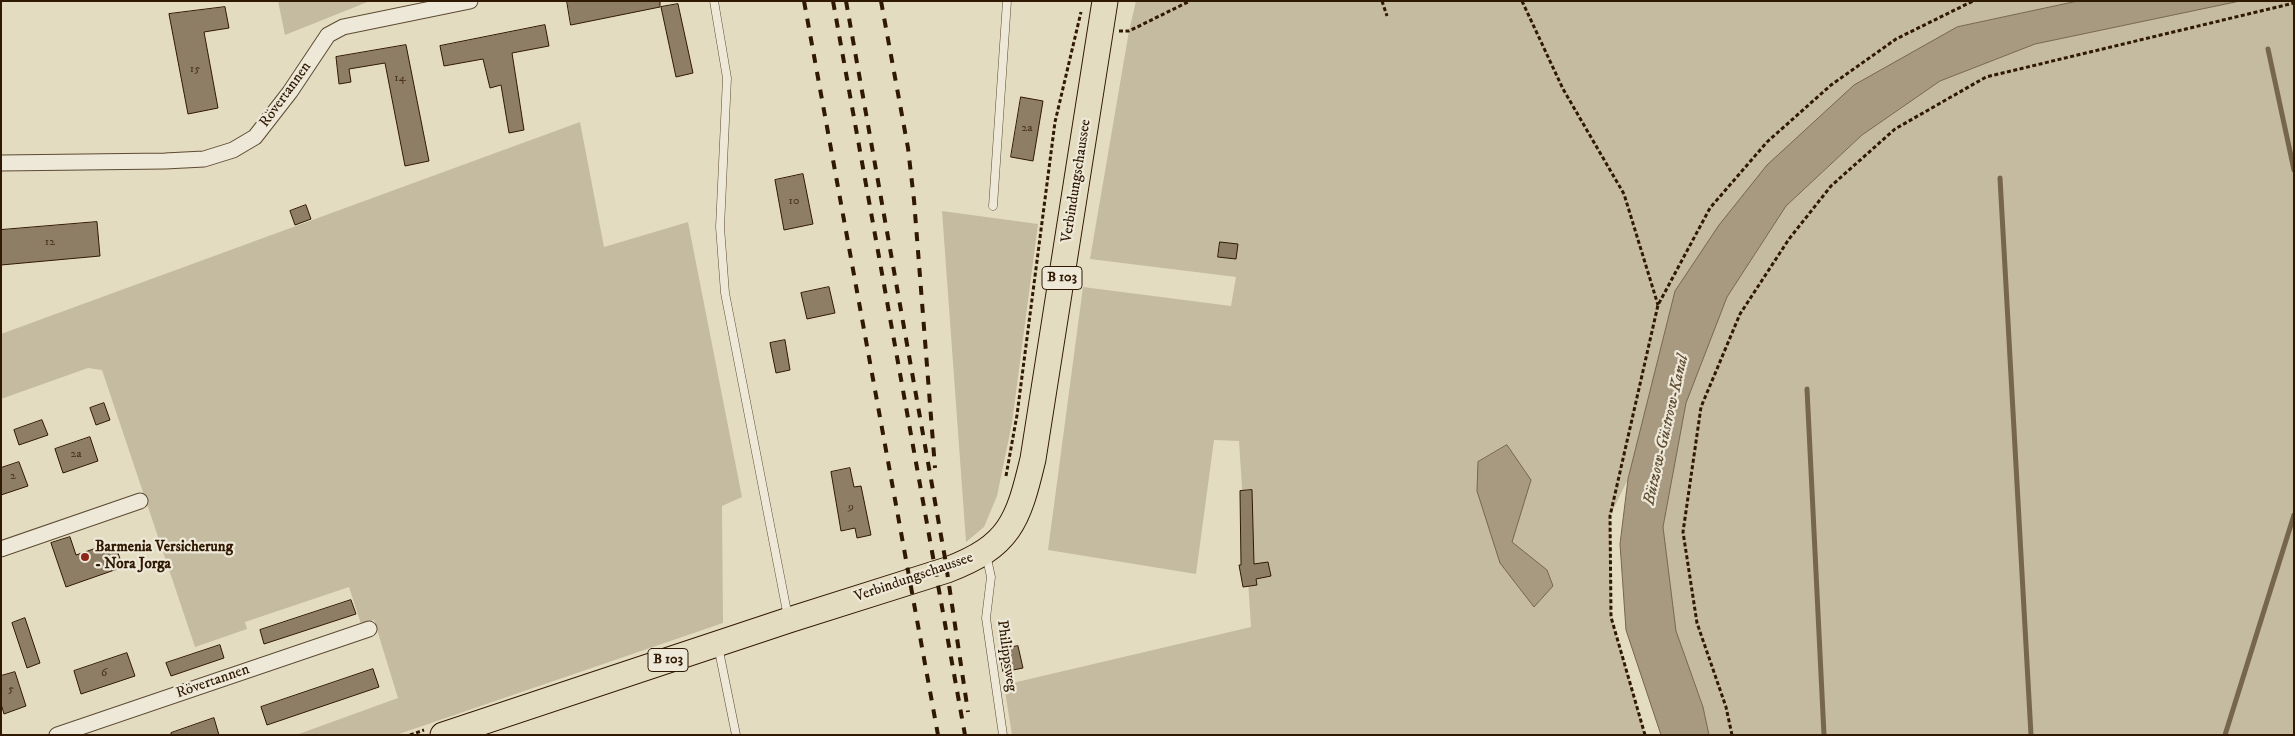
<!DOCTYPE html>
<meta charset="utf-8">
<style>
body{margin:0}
#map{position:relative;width:2295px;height:736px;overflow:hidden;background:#e4dcc1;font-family:"IM FELL DW Pica",serif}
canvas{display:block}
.frame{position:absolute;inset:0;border:2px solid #301902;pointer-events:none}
</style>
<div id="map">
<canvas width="2295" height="736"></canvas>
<div class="frame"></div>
</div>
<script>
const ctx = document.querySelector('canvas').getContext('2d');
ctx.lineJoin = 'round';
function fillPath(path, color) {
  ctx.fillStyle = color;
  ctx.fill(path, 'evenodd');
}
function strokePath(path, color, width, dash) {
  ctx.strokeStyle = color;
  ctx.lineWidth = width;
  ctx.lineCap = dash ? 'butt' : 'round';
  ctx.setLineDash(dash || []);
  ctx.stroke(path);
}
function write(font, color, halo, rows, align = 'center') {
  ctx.font = font + ' "IM FELL DW Pica",serif';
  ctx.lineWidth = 4.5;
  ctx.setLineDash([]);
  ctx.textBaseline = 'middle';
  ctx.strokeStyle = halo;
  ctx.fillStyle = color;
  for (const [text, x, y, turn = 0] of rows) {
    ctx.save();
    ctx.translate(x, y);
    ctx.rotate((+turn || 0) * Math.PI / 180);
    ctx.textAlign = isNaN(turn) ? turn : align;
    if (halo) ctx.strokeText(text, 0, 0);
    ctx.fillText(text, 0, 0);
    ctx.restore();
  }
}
fillPath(new Path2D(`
 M278 1H370L285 35Z
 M1136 1H2078L1957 27 1675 291 1628 479 1610 516 1611 617 1645 735H1012L1004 685 1251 627 1239 441 1214 440 1196 574 1048 550 1083 287 1231 306 1236 277 1090 259 1129 31Z
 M2240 1H2294V735H1709L1703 707 1676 631 1663 527 1686 403 1727 297 1786 206 1862 135 1940 81 2035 44Z
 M580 122 604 247 688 222 742 497 722 506 723 623 396 735H296L398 698 374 620 361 624 349 587 245 622 247 629 195 647 102 370 88 368 1 399V334Z
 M942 211 1038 224 1012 423 997 496 984 527 966 542Z`), '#c5bba1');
const water = new Path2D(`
 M2078 1H2240L2035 44 1940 81 1862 135 1786 206 1727 297 1686 403 1663 527 1676 631 1703 707 1709 735H1661L1626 630 1620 544 1628 479 1675 291 1719 225 1767 165 1854 85 1957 27Z
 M1507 445 1531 480 1512 542 1547 570 1553 586 1534 607 1500 563 1477 491 1478 462Z`);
fillPath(water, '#a79a80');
strokePath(water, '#77664e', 1);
strokePath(new Path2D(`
 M2268 49 2294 170
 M2000 178 2031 735
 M1807 389 1824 735
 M2225 735 2294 515`), '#77664e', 5);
const building = new Path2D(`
 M567 1H660V7L571 25Z
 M678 4 693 73 676 77 661 7Z
 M225 7 229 28 204 32 218 108 188 114 169 14Z
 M545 25 549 46 512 53 524 130 509 133 501 85 490 88 483 59 444 66 440 46Z
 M406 45 429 161 405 166 385 63 349 69 351 82 339 84 336 57Z
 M1021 97 1043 101 1033 161 1011 157Z
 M803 174 813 224 784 230 775 180Z
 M306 205 311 219 295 225 290 211Z
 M97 222 100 256 1 265V230Z
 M1220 242 1238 244 1236 259 1218 257Z
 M829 287 835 313 807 319 801 293Z
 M785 340 790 370 776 373 770 343Z
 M104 403 110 420 96 425 90 408Z
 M42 420 48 435 19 445 14 430Z
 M90 437 98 461 63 473 55 449Z
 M19 462 28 486 1 495V468Z
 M850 468 854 487 861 486 871 535 857 538 855 528 841 531 831 472Z
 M1252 490 1254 564 1268 562 1271 576 1256 579 1257 585 1243 587 1239 565H1241L1240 491Z
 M70 537 76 555 114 542 123 567 66 587 51 543Z
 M351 600 356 614 264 644 260 630Z
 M25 618 40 663 27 668 12 623Z
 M220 645 224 658 171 676 166 663Z
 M1018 646 1023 668 1003 672 999 650Z
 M127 653 135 676 81 694 74 671Z
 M373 669 379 687 267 725 261 707Z
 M15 672 26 706 4 714 1 704V676Z
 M214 718 219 735H171V733Z`);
fillPath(building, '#8e7e65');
strokePath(building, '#301902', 1);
const service = new Path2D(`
 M714 1 727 78 720 227 725 293 788 617
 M993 206 1007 1
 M986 554 991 577 986 618 1003 735
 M718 646 736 735`);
const minor = new Path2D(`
 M1 163 165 161 204 159 233 150 255 137 290 92 328 35 343 27 470 1
 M1 549 140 501
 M57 735 369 629`);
const primary = new Path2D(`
 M443 735 789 620 947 570C1010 546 1018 522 1033 459L1105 1`);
strokePath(service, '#5d4a32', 9);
strokePath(minor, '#5d4a32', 17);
strokePath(primary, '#301902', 27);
strokePath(new Path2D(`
 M1382 1 1387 16
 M1522 1 1563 89 1624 194 1658 305
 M1119 31H1129L1190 1
 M1006 476 1017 415 1055 122 1081 12
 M410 735 424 730
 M1645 735 1611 617 1610 516 1658 305 1710 208 1767 142 1831 85 1896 39 1973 1
 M1732 735 1726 707 1697 623 1683 532 1701 407 1740 314 1789 239 1831 186 1895 129 1986 77 2294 3`), '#301902', 3, [4, 2.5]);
strokePath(service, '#ede8d7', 8);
strokePath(minor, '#ede8d7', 15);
strokePath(primary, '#e4dcc1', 25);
strokePath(new Path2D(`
 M804 1 938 735
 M833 1 965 735
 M846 1 945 558 968 712
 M881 1 908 148 914 200 935 468`), '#301902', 4, [9, 9]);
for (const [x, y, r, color] of [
 [85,557,5,"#8f2418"]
]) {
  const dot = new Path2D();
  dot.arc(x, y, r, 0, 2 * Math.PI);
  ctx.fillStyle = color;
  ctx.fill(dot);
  strokePath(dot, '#ede8d7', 2);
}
write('12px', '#48321b', null, [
 ["15",195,70],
 ["14",400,79],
 ["2a",1027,129],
 ["10",794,202],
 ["12",50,243],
 ["2a",76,455],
 ["2",13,477],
 ["9",851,508],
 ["6",104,674],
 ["5",11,690]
]);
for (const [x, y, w] of [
 [1062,278,40],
 [668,660,40]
]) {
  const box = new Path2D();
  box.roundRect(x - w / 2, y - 11.5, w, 23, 4);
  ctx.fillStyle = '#ede8d7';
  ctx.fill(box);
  strokePath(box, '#301902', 1);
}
write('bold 14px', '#301902', null, [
 ["B 103",1062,278],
 ["B 103",668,660]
]);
write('15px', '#301902', '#ede8d7', [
 ["Rövertannen",286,95,-54],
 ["Verbindungschaussee",1077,181,-81],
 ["Verbindungschaussee",914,578,-19],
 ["Philippsweg",1006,656,82],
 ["Rövertannen",213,682,-19]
]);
write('bold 15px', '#301902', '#ede8d7', [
 ["Barmenia Versicherung",95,548],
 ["- Nora Jorga",95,565]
], 'left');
write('italic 16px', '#604d34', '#ede8d7', [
 ["Bützow-Güstrow-Kanal",1667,430,-77]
]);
</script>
